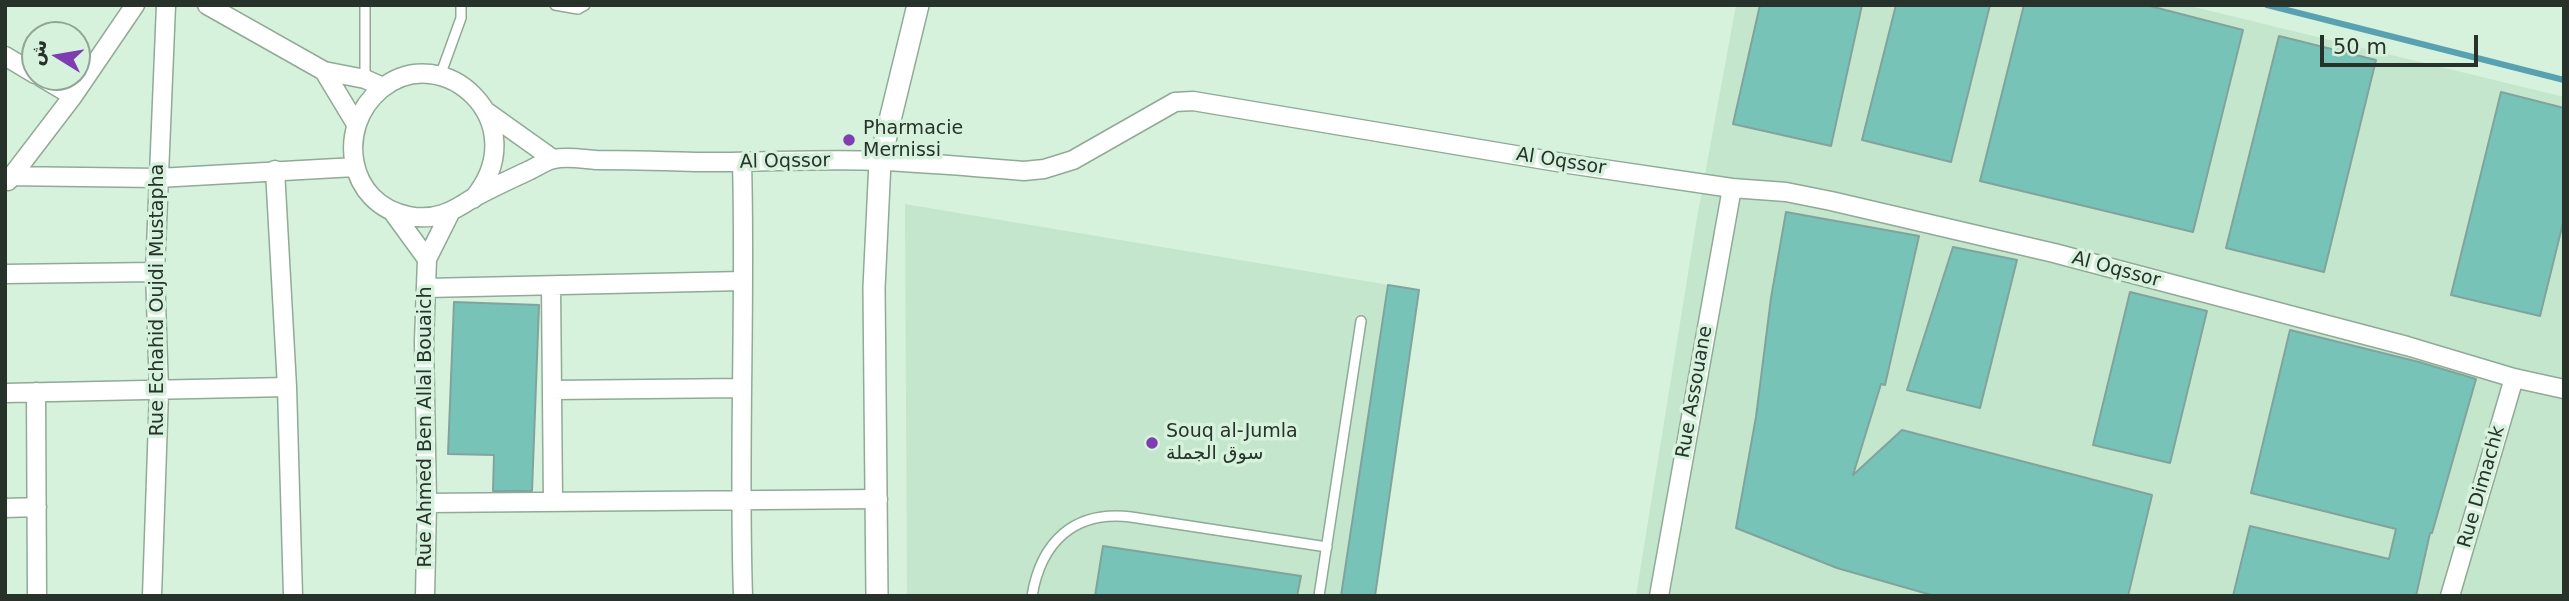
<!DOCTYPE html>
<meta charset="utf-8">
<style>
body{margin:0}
#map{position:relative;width:2569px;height:601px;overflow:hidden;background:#d6f1dc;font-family:"DejaVu Sans","Noto Naskh Arabic",sans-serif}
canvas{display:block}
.frame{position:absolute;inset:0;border:7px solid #27322a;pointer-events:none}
.north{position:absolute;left:21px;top:21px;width:70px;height:70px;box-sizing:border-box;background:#d6f1dc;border:2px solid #90a595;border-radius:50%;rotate:281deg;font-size:19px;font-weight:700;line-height:28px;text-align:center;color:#27322a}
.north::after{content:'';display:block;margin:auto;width:24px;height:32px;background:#7e3db1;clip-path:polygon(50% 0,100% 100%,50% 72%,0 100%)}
.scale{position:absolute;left:2320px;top:35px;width:158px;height:32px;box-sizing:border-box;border:4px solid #27322a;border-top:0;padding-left:9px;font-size:21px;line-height:24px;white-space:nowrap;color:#27322a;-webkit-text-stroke:5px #d6f1dc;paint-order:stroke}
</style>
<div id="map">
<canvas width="2569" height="601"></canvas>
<div class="frame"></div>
<div class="north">ش</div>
<div class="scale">50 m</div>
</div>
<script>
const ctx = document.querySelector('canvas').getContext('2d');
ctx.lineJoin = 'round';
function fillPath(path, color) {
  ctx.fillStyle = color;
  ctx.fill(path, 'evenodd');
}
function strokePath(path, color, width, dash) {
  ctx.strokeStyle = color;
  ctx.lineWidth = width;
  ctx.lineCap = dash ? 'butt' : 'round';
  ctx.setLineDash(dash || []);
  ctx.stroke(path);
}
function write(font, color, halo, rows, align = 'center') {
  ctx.font = font + ' "DejaVu Sans","Noto Naskh Arabic",sans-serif';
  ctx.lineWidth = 7;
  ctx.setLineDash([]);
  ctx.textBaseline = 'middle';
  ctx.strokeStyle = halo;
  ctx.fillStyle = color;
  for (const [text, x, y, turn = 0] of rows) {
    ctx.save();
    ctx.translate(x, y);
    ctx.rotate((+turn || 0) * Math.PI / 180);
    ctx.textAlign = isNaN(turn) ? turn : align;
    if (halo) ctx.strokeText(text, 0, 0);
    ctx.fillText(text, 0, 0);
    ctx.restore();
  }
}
fillPath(new Path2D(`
 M1736 5H2186L2564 97V596H1636L1697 218Z
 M905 204 1419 290 1375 596H907Z`), '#c4e6cc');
strokePath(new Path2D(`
 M2267 5 2564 80`), '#58a1b2', 6);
const building = new Path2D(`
 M1760 5H1862L1831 146 1733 124Z
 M1896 5H1990L1951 162 1862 140Z
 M2024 5H2146L2243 30 2193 232 1980 181Z
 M2279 36 2376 60 2324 272 2226 248Z
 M2501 92 2564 108V219L2540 316 2451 295Z
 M1786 212 1919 236 1885 385 1881 384 1853 475 1902 430 2152 495 2128 596H1935L1837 568 1736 528 1756 417 1771 298Z
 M1953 247 2017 260 1980 408 1907 390Z
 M1388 285 1419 290 1375 596H1341Z
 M2130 292 2207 311 2170 463 2093 445Z
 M454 302 539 305 532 491H493L494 455 448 454Z
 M2290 330 2419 362 2476 379 2432 533H2430L2416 596H2233L2250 526 2389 559 2396 529 2251 493Z
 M1103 546 1301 576 1297 596H1095Z`);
fillPath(building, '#78c3b7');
strokePath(building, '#80a49d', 2);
const service = new Path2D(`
 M365 5V79
 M555 5 578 9 585 5
 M440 76 461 18V5
 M1032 596C1041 542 1074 510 1131 517L1327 547
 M1319 596 1361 321`);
const minor = new Path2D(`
 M207 5 324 71 365 79 383 87
 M5 56 35 74
 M324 71 356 124
 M41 77 73 96
 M487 112 553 159
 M742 163C746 307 738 451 743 596
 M275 170 287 387 293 596
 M5 176 158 178 355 167
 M8 181 73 96 135 5
 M473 199C537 123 443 38 381 89 335 127 347 205 409 216 435 221 452 212 473 198 491 188 511 179 530 170 537 167 546 160 554 159 566 156 583 159 596 160 629 160 663 161 696 162 758 163 820 158 882 161 929 163 977 167 1024 171L1044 169 1073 160 1175 102 1193 101 1569 164 1732 188 1786 192 1831 201 2054 253 2407 346 2514 378 2564 389
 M392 211 427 259
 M5 274 155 272
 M551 286 553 502
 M426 288 743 281
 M552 390 742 388
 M36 392 37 596
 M5 393 287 387
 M427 503 878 499
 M5 508 37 507
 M152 596 159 391 155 272 166 5
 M425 596 427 503 424 342 427 259 450 213
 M1659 596 1732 188
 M2450 596 2514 378`);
const tertiary = new Path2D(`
 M877 596 874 288 880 161 918 5`);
strokePath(service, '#90aa96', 12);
strokePath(minor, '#90aa96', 21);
strokePath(tertiary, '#90aa96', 24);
strokePath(service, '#fff', 9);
strokePath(minor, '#fff', 18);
strokePath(tertiary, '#fff', 21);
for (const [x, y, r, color] of [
 [849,140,7,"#7e3db1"],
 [1152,443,7,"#7e3db1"]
]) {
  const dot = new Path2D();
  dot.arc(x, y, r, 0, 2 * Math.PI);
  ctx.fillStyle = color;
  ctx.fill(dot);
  strokePath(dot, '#d6f1dc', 2.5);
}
write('19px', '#27322a', '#d6f1dc', [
 ["Pharmacie",863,129],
 ["Mernissi",863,151],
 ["Souq al-Jumla",1166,432],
 ["سوق الجملة",1166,454]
], 'left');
write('19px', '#27322a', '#d6f1dc', [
 ["Al Oqssor",785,162,-1],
 ["Al Oqssor",1561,162,9],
 ["Al Oqssor",2116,270,15],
 ["Rue Echahid Oujdi Mustapha",158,300,-90],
 ["Rue Assouane",1695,392,-80],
 ["Rue Ahmed Ben Allal Bouaich",426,427,-90],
 ["Rue Dimachk",2482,487,-74]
]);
</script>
